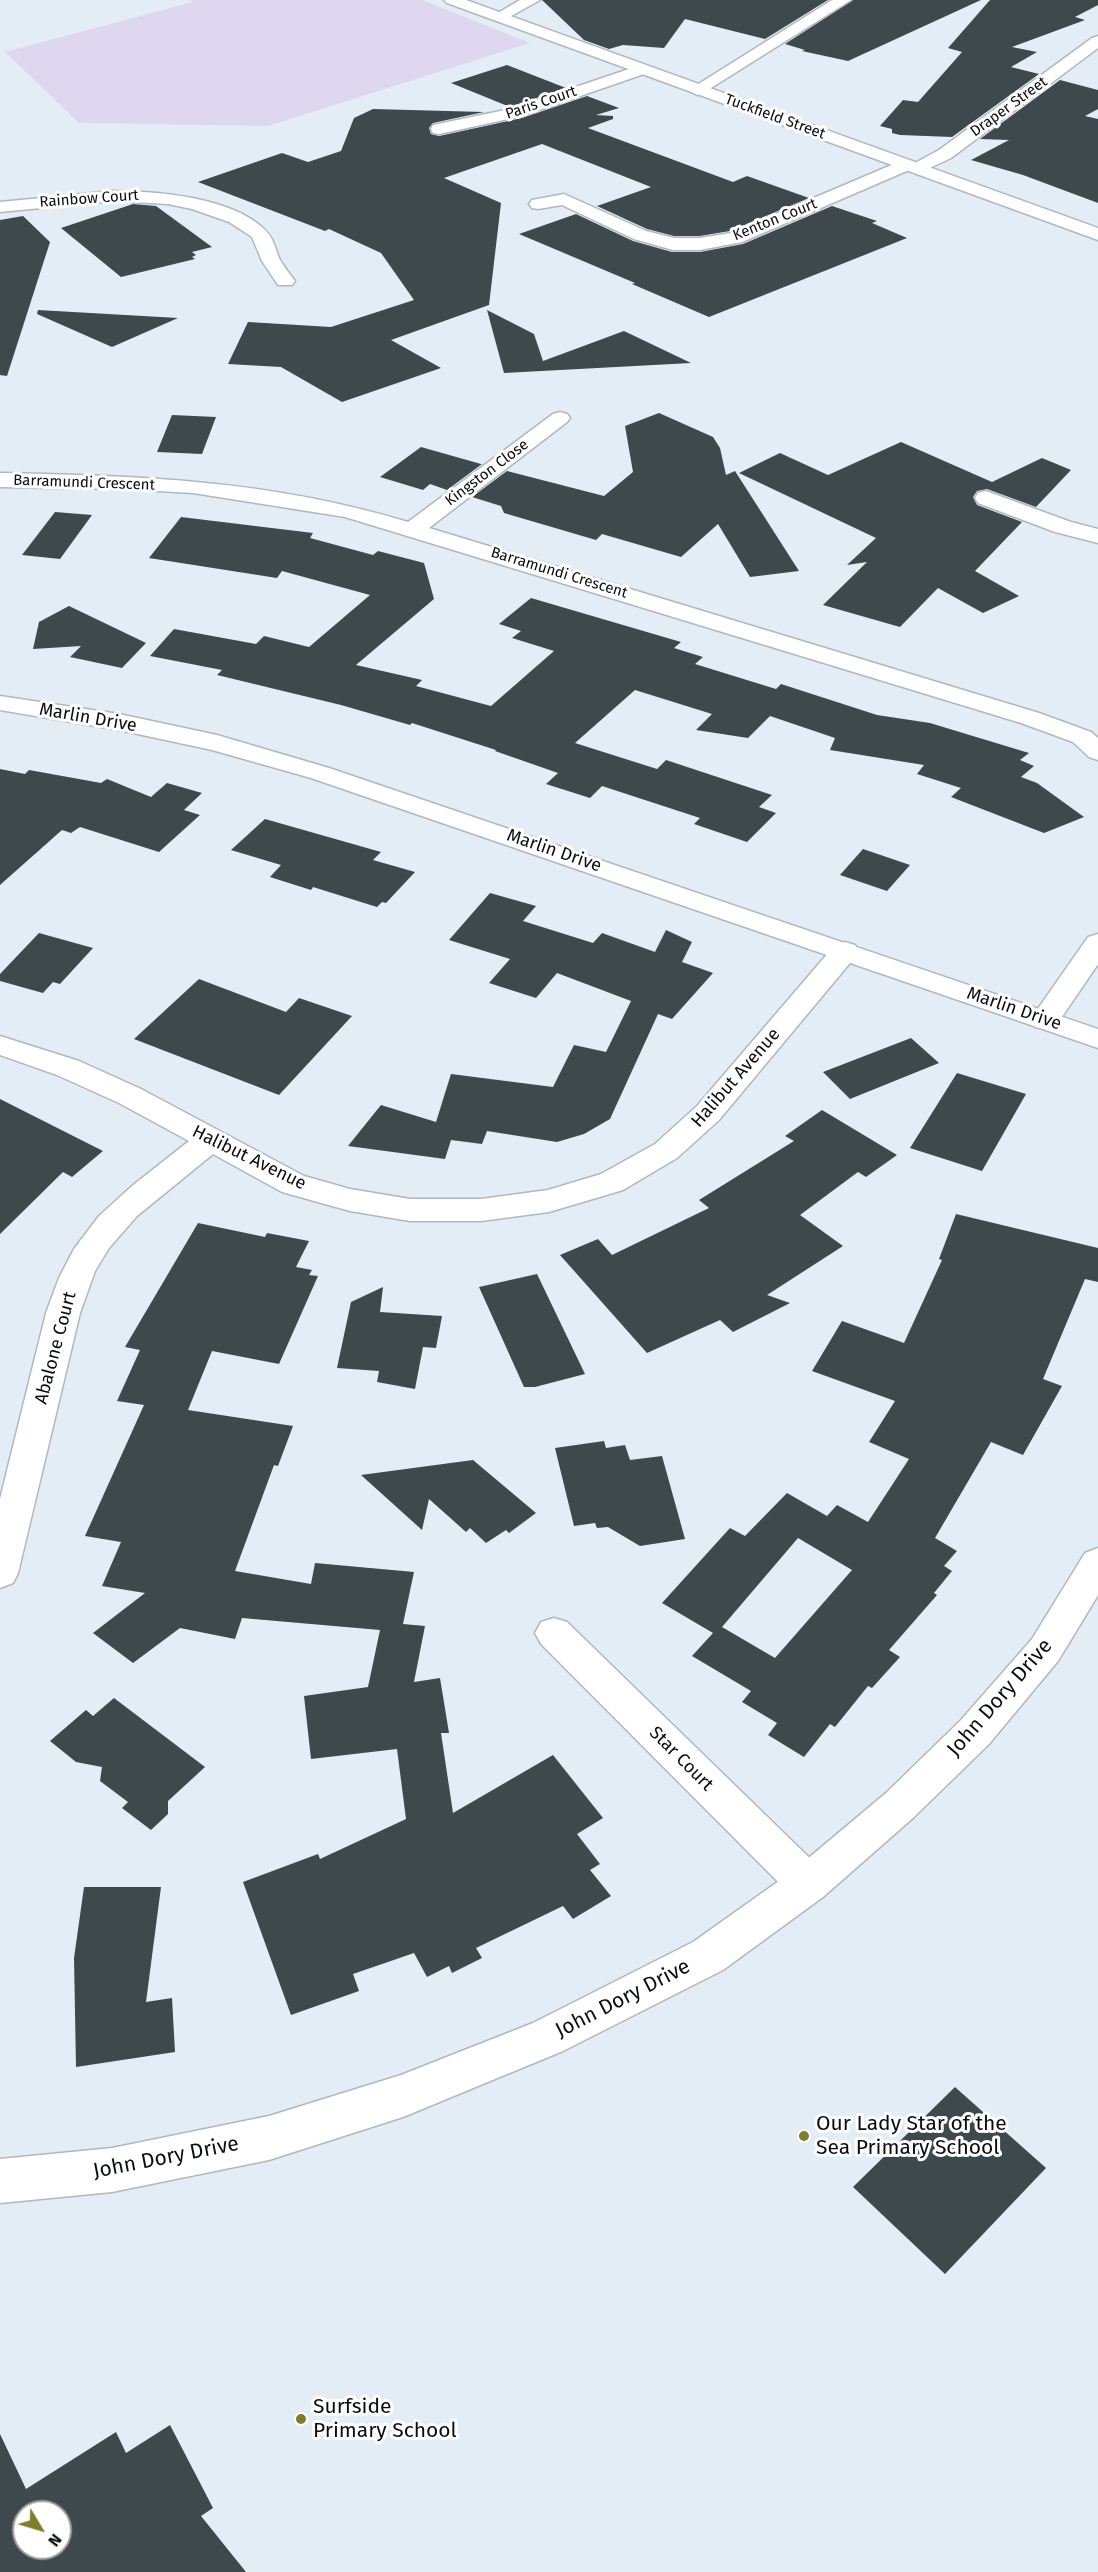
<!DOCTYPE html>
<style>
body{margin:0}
#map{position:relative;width:1098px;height:2572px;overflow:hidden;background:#e3edf6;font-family:"Fira Sans",sans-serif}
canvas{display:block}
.north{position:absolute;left:12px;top:2500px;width:60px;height:60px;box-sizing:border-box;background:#fff;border:2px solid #9d9e9f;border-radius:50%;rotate:128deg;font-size:16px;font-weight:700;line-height:24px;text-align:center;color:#0a0d10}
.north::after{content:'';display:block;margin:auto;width:21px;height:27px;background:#7d7e27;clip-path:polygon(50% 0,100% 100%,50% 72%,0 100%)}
</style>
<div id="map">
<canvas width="1098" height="2572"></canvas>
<div class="north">N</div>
</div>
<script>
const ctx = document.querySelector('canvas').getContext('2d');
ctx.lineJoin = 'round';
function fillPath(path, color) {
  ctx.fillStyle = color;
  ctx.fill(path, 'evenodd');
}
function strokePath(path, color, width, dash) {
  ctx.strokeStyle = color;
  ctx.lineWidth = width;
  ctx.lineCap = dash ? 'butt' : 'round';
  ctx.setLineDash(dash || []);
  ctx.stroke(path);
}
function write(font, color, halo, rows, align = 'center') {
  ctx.font = font + ' "Fira Sans",sans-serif';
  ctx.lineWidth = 6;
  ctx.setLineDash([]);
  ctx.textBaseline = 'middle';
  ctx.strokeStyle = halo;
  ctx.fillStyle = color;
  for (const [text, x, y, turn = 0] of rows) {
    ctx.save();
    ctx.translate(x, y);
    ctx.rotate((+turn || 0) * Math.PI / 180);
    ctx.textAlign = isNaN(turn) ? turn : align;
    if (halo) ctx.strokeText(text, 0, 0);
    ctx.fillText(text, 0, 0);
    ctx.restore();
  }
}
fillPath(new Path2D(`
 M190 0H422L530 43 268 126 79 123 5 52 193 2Z`), '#dfd7f0');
fillPath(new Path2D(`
 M542 0H828L765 39 685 19 664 48 623 45 609 49 584 40Z
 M853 0H981L848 61 802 51 805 50 785 44Z
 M990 0H1098V5L1075 17 1085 20 1012 47 1037 52 1011 67 1039 74 952 137 900 135 892 133V129L880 126 903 100 918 102 962 52 948 48Z
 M507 65 566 88 510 107 451 83Z
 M1060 80 1098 90V109L1085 116 1098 119V203L1023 175 971 160 1009 140 980 139Z
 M587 96 619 108 596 115 613 116V119L588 128 733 182 747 176 809 198 730 231 700 236H674L647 229 597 206 651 187 542 144 444 178 501 203 489 305 391 340 441 368 342 402 281 367 228 364 248 322 331 327 414 300 381 253 329 229 325 231 198 182 282 153 308 162 341 151 354 118 373 109 484 112 433 123 429 128 431 134 439 136 522 118Z
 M133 204 156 206 212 247 192 252 196 255 192 257 195 259 121 277 61 228Z
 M832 206 877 221 872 223 907 238 709 317 632 284 635 283 519 234 576 214 633 241 672 252H700L743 244Z
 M23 216 50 242 7 376 0 375V220Z
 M38 310 178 318 112 347 37 314Z
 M487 310 534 334 543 361 624 331 691 363 504 373Z
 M659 413 713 437 720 448 726 475 735 471 799 571 750 577 718 524 681 557 602 534 596 540 504 513 501 506 472 497 507 471 604 496 633 472 625 426Z
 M172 415 216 417 202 454 157 452Z
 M901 442 992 482 1042 458 1071 470 1036 507 987 489 977 491 973 497 977 505 1022 522 975 571 1019 596 983 613 938 588 900 627 823 605 867 562 847 565 876 538 739 473 780 453 828 475Z
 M421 447 481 464H482L447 490 430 484 423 490 380 477Z
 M55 512 92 515 60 559 22 555Z
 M181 517 313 533 310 538 373 555 378 551 424 563 434 599 356 665 422 680 416 686 491 706 554 651 512 638 521 631 499 624 531 598 681 642 674 648 703 657 695 664 776 689 781 684 877 715 930 723 1029 753 1020 760 1034 766 1021 777 1037 783 1084 817 1044 833 951 797 961 788 917 774 924 765 830 750 835 738 770 716 748 738 696 730 712 714 635 690 575 743 657 769 666 760 772 795 759 807 776 813 747 842 694 824 700 818 602 786 590 798 546 784 558 773 495 751 496 750 412 723 410 725 341 705 217 675 222 670 150 656 174 629 256 644 264 636 309 647 370 595 282 571 277 578 149 558Z
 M69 606 144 642 146 643 122 668 70 657 81 646 33 649 39 622Z
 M0 769 25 774 29 770 101 783 107 779 151 797 167 783 202 793 184 810 200 815 159 852 80 827 71 833 62 830 0 885Z
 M265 819 381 852 373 860 415 872 386 903 382 902 377 907 313 887 311 890 270 877 281 865 231 850Z
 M863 849 910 865 887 891 840 875Z
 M490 893 536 906 523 921 593 943 602 933 655 952 666 930 692 942 682 962 713 973 672 1019 658 1014 610 1119 584 1134 557 1142 487 1131 482 1144 451 1140 445 1159 348 1146 381 1105 436 1122 451 1074 553 1087 574 1045 606 1052 631 1001 557 973 536 998 489 983 510 959 449 940Z
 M39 933 93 948 60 984 53 982 43 993 0 981V974Z
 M199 979 286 1012 299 998 352 1016 279 1095 134 1039Z
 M911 1038 939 1063 850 1099 823 1072Z
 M957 1073 1026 1094 982 1171 910 1148Z
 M0 1099 103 1151 72 1177 63 1172 0 1234Z
 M822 1110 897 1155 866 1177 858 1172 800 1215 843 1246 767 1295 790 1303 733 1332 720 1320 647 1353 560 1255 598 1239 612 1255 709 1208 699 1200 794 1141 785 1136Z
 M956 1214 1098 1248V1282L1085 1279 1043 1379 1062 1386 1023 1455 991 1442 935 1538 957 1551 944 1566 952 1571 934 1593 937 1595 889 1650 900 1657 872 1688 868 1686 835 1727 830 1724 804 1757 768 1735 777 1723 742 1702 751 1691 692 1656 713 1633 662 1603 730 1528 745 1536 787 1493 827 1516 837 1505 868 1522 909 1459 869 1442 895 1401 812 1371 842 1321 904 1343 942 1260 939 1259ZM798 1538 852 1570 775 1658 722 1627Z
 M198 1223 265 1237 267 1233 309 1241 296 1267 312 1270 309 1275 318 1276 279 1364 212 1351 188 1410 293 1426 278 1466 274 1465 235 1571 311 1584 315 1563 414 1572 403 1624 425 1626 414 1682 440 1678 449 1733H441L453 1813 553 1755 603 1818 577 1834 600 1864 590 1870 611 1896 573 1919 563 1906 476 1948 482 1958 452 1973 449 1966 427 1977 414 1953 353 1974 359 1991 291 2015 243 1882 318 1854 320 1859 406 1819 397 1749 311 1759 304 1696 368 1687 380 1630 242 1618 235 1639 180 1628 133 1663 93 1633 145 1593 102 1586 121 1542 85 1536 144 1405 117 1401 140 1350 125 1347Z
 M537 1274 585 1374 535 1387H524L479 1287Z
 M383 1287 380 1312 442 1316 436 1348 423 1347 415 1389 377 1382 379 1371 337 1368 351 1302Z
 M604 1441 606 1448 625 1445 630 1460 662 1456 685 1539 640 1546 608 1527 597 1528 595 1523 574 1526 555 1448Z
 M473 1460 536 1513 509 1533 506 1530 486 1543 470 1528 466 1532 429 1499 422 1530 361 1475Z
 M114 1698 205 1767 168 1801V1814L151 1830 122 1808 128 1802 100 1781 102 1767 76 1762 50 1741 86 1710 93 1716Z
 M84 1887H161L146 2002 172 1998 175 2052 76 2067 74 1958Z
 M955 2087 1046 2168 945 2274 853 2187Z
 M170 2425 213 2508 201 2516 246 2572H0V2434L26 2489 116 2432 126 2453ZM24 2512H60V2548H24Z`), '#3d494c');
const street = new Path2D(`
 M520 0H540L504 20H494L491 17Z
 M832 0H851L703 93 697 95 689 90Z
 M1098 36V48L951 158 917 174 909 170 742 242 700 250H673L634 239 562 205 538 209 532 208 529 204 532 200 564 194 646 231 674 238H700L731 233 901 161 907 160 915 163 939 150 1092 38Z
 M641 65 649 70 647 73 522 116 439 134 433 133 431 129 433 125 510 109Z
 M113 191C156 191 231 197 264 229 273 237 275 247 279 258 283 266 289 273 295 281L292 285H278L262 261 252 237 229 222 192 209 168 204 113 201 0 212V202Z
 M560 412 567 414 570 418 567 422 429 528 1039 713 1091 732 1098 738V760L1089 757 1073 742 1021 723 345 517 193 493 123 489 0 487V473C143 476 270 480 408 522L553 414Z
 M986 491 1071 522 1098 529V543L1055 532 978 503 975 498 978 493Z
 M1098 934V964L1055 1027 1045 1029 1035 1027 1030 1020 1035 1013 1088 937Z
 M845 942 855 945 859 951 855 957 719 1120 677 1158 623 1190 549 1212 481 1221H410L350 1211 282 1192 213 1154 137 1216 109 1248 95 1271 80 1313 18 1573 13 1583 0 1588V1499L46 1313 59 1278 74 1249 99 1216 132 1186 189 1141 119 1103 57 1075 0 1055V1036L79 1061 141 1089 304 1176 350 1189 410 1199H481L548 1190 601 1174 655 1144 697 1106 835 945Z
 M554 1618 567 1622 823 1871 829 1884 823 1897 808 1902 793 1897 541 1644 535 1633 541 1622Z`);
const secondary = new Path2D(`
 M444 0H466L1098 228V240L447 3Z
 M0 696 119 714 217 735 329 768 1098 1029V1048L311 778 212 750 119 730 0 710Z
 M1098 1548V1595L1058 1661 989 1744 914 1817 823 1897 723 1970 563 2051 403 2117 269 2160 112 2192 0 2203V2159L112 2148 269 2116 401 2075 533 2023 693 1942 793 1871 886 1793 961 1720 1032 1639 1085 1553Z`);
strokePath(street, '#afb8c1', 3);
strokePath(secondary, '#afb8c1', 3);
fillPath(street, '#fff');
fillPath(secondary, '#fff');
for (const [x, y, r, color] of [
 [804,2136,6,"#7d7e27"],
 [301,2419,6,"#7d7e27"]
]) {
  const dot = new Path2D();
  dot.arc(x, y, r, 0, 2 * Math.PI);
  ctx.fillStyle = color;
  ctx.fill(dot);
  strokePath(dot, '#fff', 2);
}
write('15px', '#0a0d10', '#fff', [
 ["Paris Court",541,103,-19],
 ["Draper Street",1009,107,-36],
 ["Tuckfield Street",775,117,20],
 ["Rainbow Court",89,199,-4],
 ["Kenton Court",775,220,-22],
 ["Kingston Close",487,473,-37],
 ["Barramundi Crescent",84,483,2],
 ["Barramundi Crescent",559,573,17]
]);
write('18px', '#0a0d10', '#fff', [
 ["Marlin Drive",88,718,10],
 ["Marlin Drive",554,851,19],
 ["Marlin Drive",1014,1009,19],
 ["Halibut Avenue",736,1078,-49],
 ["Halibut Avenue",249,1158,26],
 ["Abalone Court",56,1348,-75],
 ["Star Court",681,1759,45]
]);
write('21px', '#0a0d10', '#fff', [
 ["John Dory Drive",1000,1698,-49],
 ["John Dory Drive",623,1999,-27],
 ["John Dory Drive",166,2158,-11]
]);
write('21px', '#0a0d10', '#fff', [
 ["Our Lady Star of the",816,2124],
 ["Sea Primary School",816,2148],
 ["Surfside",313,2407],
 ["Primary School",313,2431]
], 'left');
</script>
